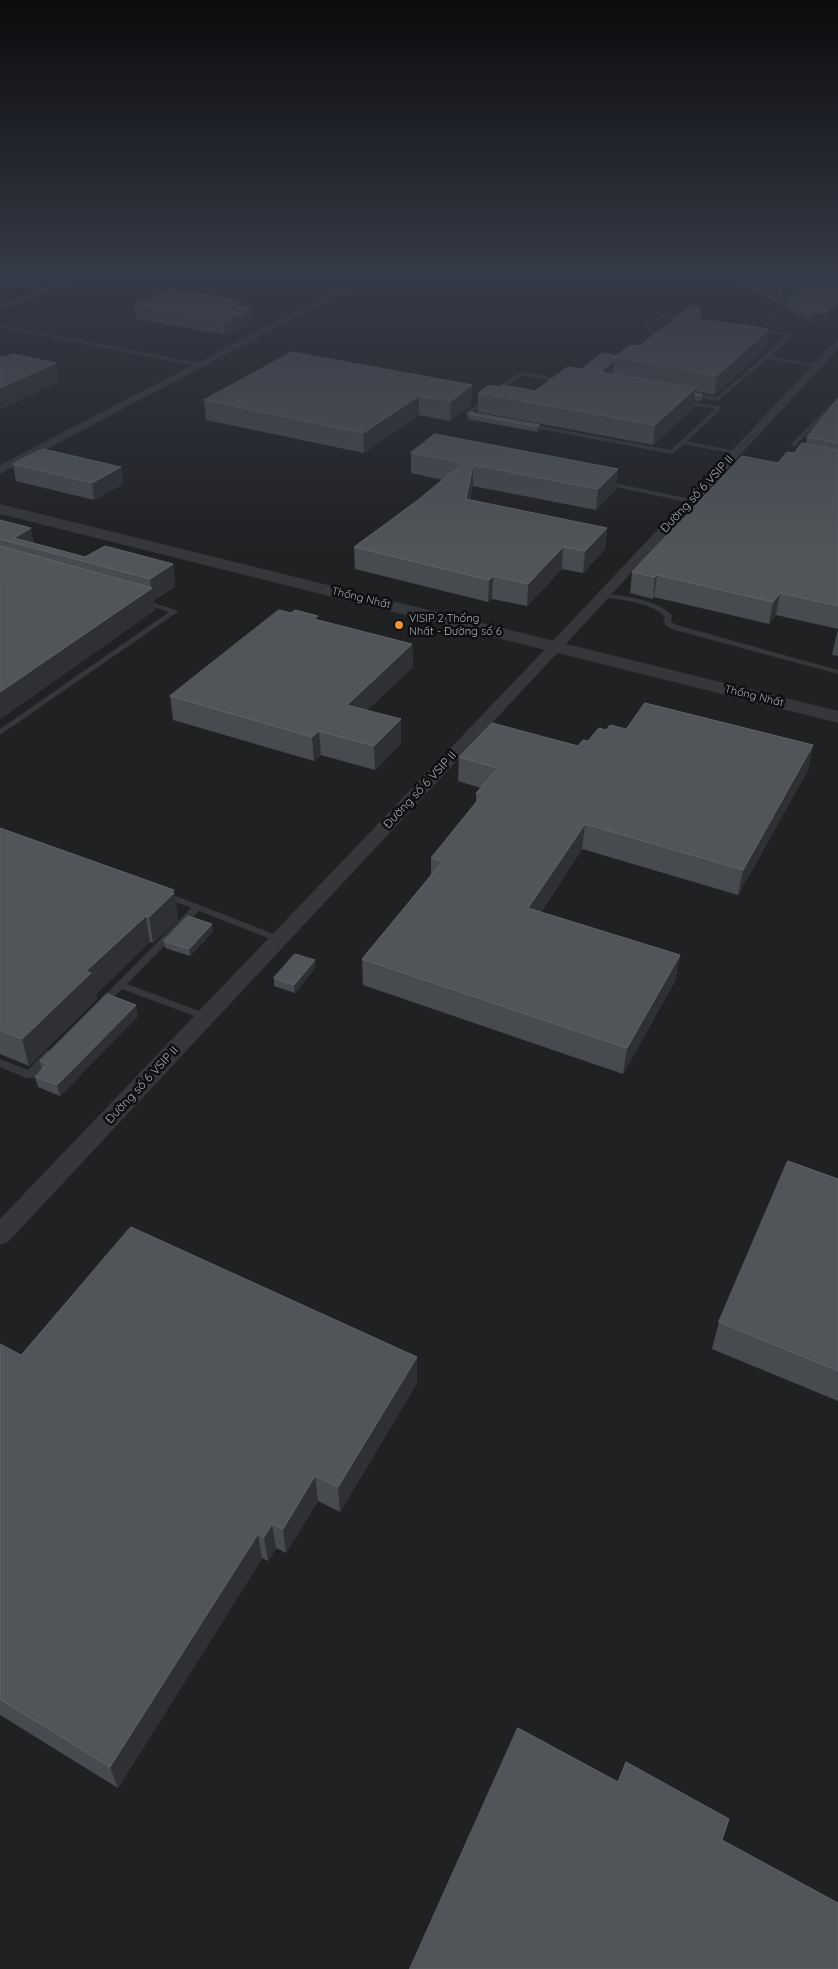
<!DOCTYPE html>
<meta charset="utf-8">
<style>
body{margin:0}
canvas{display:block;background:#141416}
</style>
<canvas width="838" height="1969"></canvas>
<script>
const ctx = document.querySelector('canvas').getContext('2d');
ctx.lineJoin = 'round';
function fillPath(path, color) {
  ctx.fillStyle = color;
  ctx.fill(path, 'evenodd');
}
function strokePath(path, color, width, dash) {
  ctx.strokeStyle = color;
  ctx.lineWidth = width;
  ctx.lineCap = dash ? 'butt' : 'round';
  ctx.setLineDash(dash || []);
  ctx.stroke(path);
}
function write(font, color, halo, rows, align = 'center') {
  ctx.font = font + ' Quicksand,sans-serif';
  ctx.lineWidth = 5;
  ctx.setLineDash([]);
  ctx.textBaseline = 'middle';
  ctx.strokeStyle = halo;
  ctx.fillStyle = color;
  for (const [text, x, y, turn = 0] of rows) {
    ctx.save();
    ctx.translate(x, y);
    ctx.rotate((+turn || 0) * Math.PI / 180);
    ctx.textAlign = isNaN(turn) ? turn : align;
    if (halo) ctx.strokeText(text, 0, 0);
    ctx.fillText(text, 0, 0);
    ctx.restore();
  }
}
fillPath(new Path2D(`
 M105 274H838V1969H0V317Z`), '#202123');
fillPath(new Path2D(`
 M477 274H482L473 280H469V278Z
 M767 274H775L806 279 809 283 766 326 764 324 805 283 804 281Z
 M660 314 786 333 792 336 770 356 820 365 817 367 767 359 718 401 603 379V377L652 335 644 325ZM661 317 783 335 787 336 717 397 609 377 657 336 649 325Z
 M0 325 200 363 203 365 200 367 0 327Z
 M524 372 721 407V409L687 441 739 452 736 454 684 444 672 454 466 415V413L515 375ZM524 376 715 409 671 450 472 413 519 377Z
 M838 397V402L795 446H791V444Z
 M604 481 691 499 694 501 691 503 602 484V482Z
 M603 593C625 597 655 598 672 615L671 622 677 625 838 670V674L671 629 663 623 665 617C650 601 621 601 601 596V594Z
 M139 600H143L179 611 0 735V729L169 612 139 602Z
 M163 891 282 937 284 939 282 941H276L199 911 127 984 210 1015 211 1017 210 1019H202L122 989 105 1006 101 1007 96 1004 191 908 160 896 158 894Z
 M50 1050 54 1051 55 1054 54 1057 34 1078H26L0 1067V1059L28 1070 46 1051Z`), '#35373b');
fillPath(new Path2D(`
 M368 274H378L0 474V465Z
 M827 274H838V278L828 276Z
 M838 340V349L561 649 8 1242 0 1245V1219L551 643 835 341Z`), '#35373b');
fillPath(new Path2D(`
 M75 274H89L88 276 0 311V304Z
 M0 504 838 711V723L0 514Z`), '#35373b');
fillPath(new Path2D(`
 M438 274H464L459 277Z
 M728 274H803L801 285 780 305Z
 M838 282V306L826 320 809 322 786 309 787 301Z
 M134 306H241L252 308 253 321 225 335 136 319Z
 M700 319 769 329 767 347 714 395 696 391 695 393 702 394V400L700 401 694 400V407L653 445 478 412V393L499 387 535 391ZM614 365 613 374 605 373Z
 M472 385 471 405 450 421 419 415 364 453 206 420 204 400Z
 M838 399V629L776 615 769 624 654 597 653 599 630 593 632 572 778 463 794 453 806 444 807 437Z
 M468 414 540 425 539 431 537 432 468 419Z
 M411 453 616 489 596 510 473 486 470 500 607 528 605 549 583 573 562 569 527 606 492 599 488 602 355 569 354 547 418 500 443 480 411 473Z
 M13 464 121 467 123 484 94 500 16 481Z
 M0 520 34 543 85 557 173 564 175 587 154 600 155 610 0 719Z
 M291 613 412 644 413 667 367 710 401 743 375 770 321 755 314 761 173 720 170 696Z
 M838 631V656L832 655 837 633Z
 M626 729 813 745 808 770 738 895 582 849 541 912 680 955 675 981 623 1074 363 985 362 959 431 875V858L476 802V793L481 788 458 781 459 757 578 746 588 741 606 730Z
 M0 828 178 916 177 917 178 920 153 943 150 942 96 994 97 999 29 1066 0 1054Z
 M213 931 190 956 165 948 164 941Z
 M315 968 295 993 274 986V978Z
 M138 1016 60 1096 38 1087 35 1077 42 1070 40 1061Z
 M838 1179V1401L712 1349 719 1322Z
 M0 1344 21 1355 417 1383 340 1512 318 1501 286 1553 276 1548 268 1561 262 1558 118 1788 0 1715Z`), '#474a4e');
fillPath(new Path2D(`
 M797 274H803L801 285 780 305 783 288Z
 M838 300V306L826 320 809 322 810 314Z
 M241 301 242 313 252 308 253 321 225 335 224 322 233 305Z
 M769 329 767 347 714 395 717 376Z
 M615 360 614 365 602 376V370Z
 M56 363 59 382 0 410V388Z
 M472 385 471 405 450 421 451 401Z
 M696 388 694 407 653 445 655 425Z
 M419 396V415L364 453 363 433Z
 M540 425 539 431 537 432V427Z
 M473 465V486L466 520V499Z
 M121 467 123 484 94 500 92 483Z
 M618 469 616 489 596 510 598 489Z
 M31 528 35 549 14 538Z
 M607 528 605 549 583 573 585 551Z
 M563 547 562 569 527 606 528 584Z
 M173 564 175 587 154 600 155 610 0 719V692L151 589 150 579Z
 M657 575 654 597 653 599 655 577Z
 M493 576 492 599 488 602 489 580Z
 M780 593 776 615 769 624 773 602Z
 M412 644 413 667 348 729 347 705Z
 M401 719V743L375 770 374 746Z
 M319 731 321 755 314 761 312 737Z
 M813 745 808 770 738 895 743 870Z
 M585 824 582 849 526 934 528 908Z
 M174 890 178 916 177 917 178 920 153 943 149 917Z
 M146 916 150 942 96 994 97 999 29 1066 22 1039 86 971Z
 M212 924 213 931 190 956 189 949Z
 M680 955 675 981 623 1074 627 1048Z
 M315 960V968L295 993 294 985Z
 M136 1005 138 1016 60 1096 57 1085Z
 M417 1357V1383L340 1512 338 1487Z
 M315 1476 318 1501 286 1553 283 1529Z
 M272 1524 276 1548 268 1561 264 1537Z
 M258 1534 262 1558 118 1788 110 1767Z`), '#2e3033');
const building = new Path2D(`
 M758 274H797L783 288Z
 M810 278 838 282V300L827 312 810 314 787 301Z
 M171 289 241 301 233 305 252 308 224 322 134 306Z
 M692 306 700 307V319L769 329 717 376 615 357 630 345 639 346Z
 M292 352 472 385 451 401 419 396 363 433 204 400Z
 M603 353 617 356 615 357V360L602 370 603 373 582 369Z
 M13 354 56 363 0 388V356L6 357Z
 M568 367 696 388 655 425 478 393 490 385 499 387 503 385 535 391Z
 M695 393 702 394 701 396 695 395Z
 M838 399V443L807 437Z
 M470 412 540 425 537 427 468 414Z
 M435 434 618 469 598 489 473 465 466 499 607 528 585 551 563 547 528 584 493 576 489 580 354 547 418 500 463 463 411 453Z
 M802 443 838 450V606L780 593 773 602 657 575 655 577 632 572 742 456 778 463 787 452 794 453Z
 M43 449 121 467 92 483 13 464Z
 M0 520 31 528 14 538 85 557 105 546 173 564 150 579 0 539Z
 M0 546 152 588 0 692Z
 M279 610 291 613 295 610 318 616 314 619 412 644 347 705 401 719 374 746 319 731 312 737 170 696Z
 M645 703 813 745 743 870 585 824 528 908 680 955 627 1048 362 959 443 861 431 858 482 795 476 793 498 768 459 757 492 723 578 746 583 740 588 741 599 728 606 730 610 725 626 729Z
 M0 828 174 890 171 893H174L149 917 146 916 86 971 91 973 22 1039 0 1030Z
 M188 916 212 924 189 949 164 941Z
 M295 954 315 960 294 985 274 978Z
 M107 994 136 1005 57 1085 35 1077 47 1064 40 1061Z
 M788 1161 838 1179V1371L719 1322Z
 M131 1227 417 1357 338 1487 315 1476 283 1529 272 1524 264 1537 258 1534 110 1767 0 1699V1344L21 1355Z
 M518 1728 618 1782 626 1762 729 1819 722 1840 838 1903V1969H410Z`);
fillPath(building, '#515559');
strokePath(building, '#5f6368', 1);
const sky = ctx.createLinearGradient(0, 0, 0, 549);
sky.addColorStop(0, '#0b0b0c');
sky.addColorStop(0.5, '#343a47');
sky.addColorStop(1, '#343a4700');
ctx.fillStyle = sky;
ctx.fillRect(0, 0, 838, 549);
for (const [x, y, r, color] of [
 [399,625,5,"#ec9536"]
]) {
  const dot = new Path2D();
  dot.arc(x, y, r, 0, 2 * Math.PI);
  ctx.fillStyle = color;
  ctx.fill(dot);
  strokePath(dot, '#0f0f11', 2);
}
write('11px', '#a6adb6', '#0f0f11', [
 ["Thống Nhất",361,598,14],
 ["Thống Nhất",754,696,14]
]);
write('11px', '#a6adb6', '#0f0f11', [
 ["VISIP 2 Thống",409,619],
 ["Nhất - Đường số 6",409,632]
], 'left');
write('12px', '#a6adb6', '#0f0f11', [
 ["Đường số 6 VSIP II",697,494,-47],
 ["Đường số 6 VSIP II",420,790,-47],
 ["Đường số 6 VSIP II",142,1085,-47]
]);
</script>
